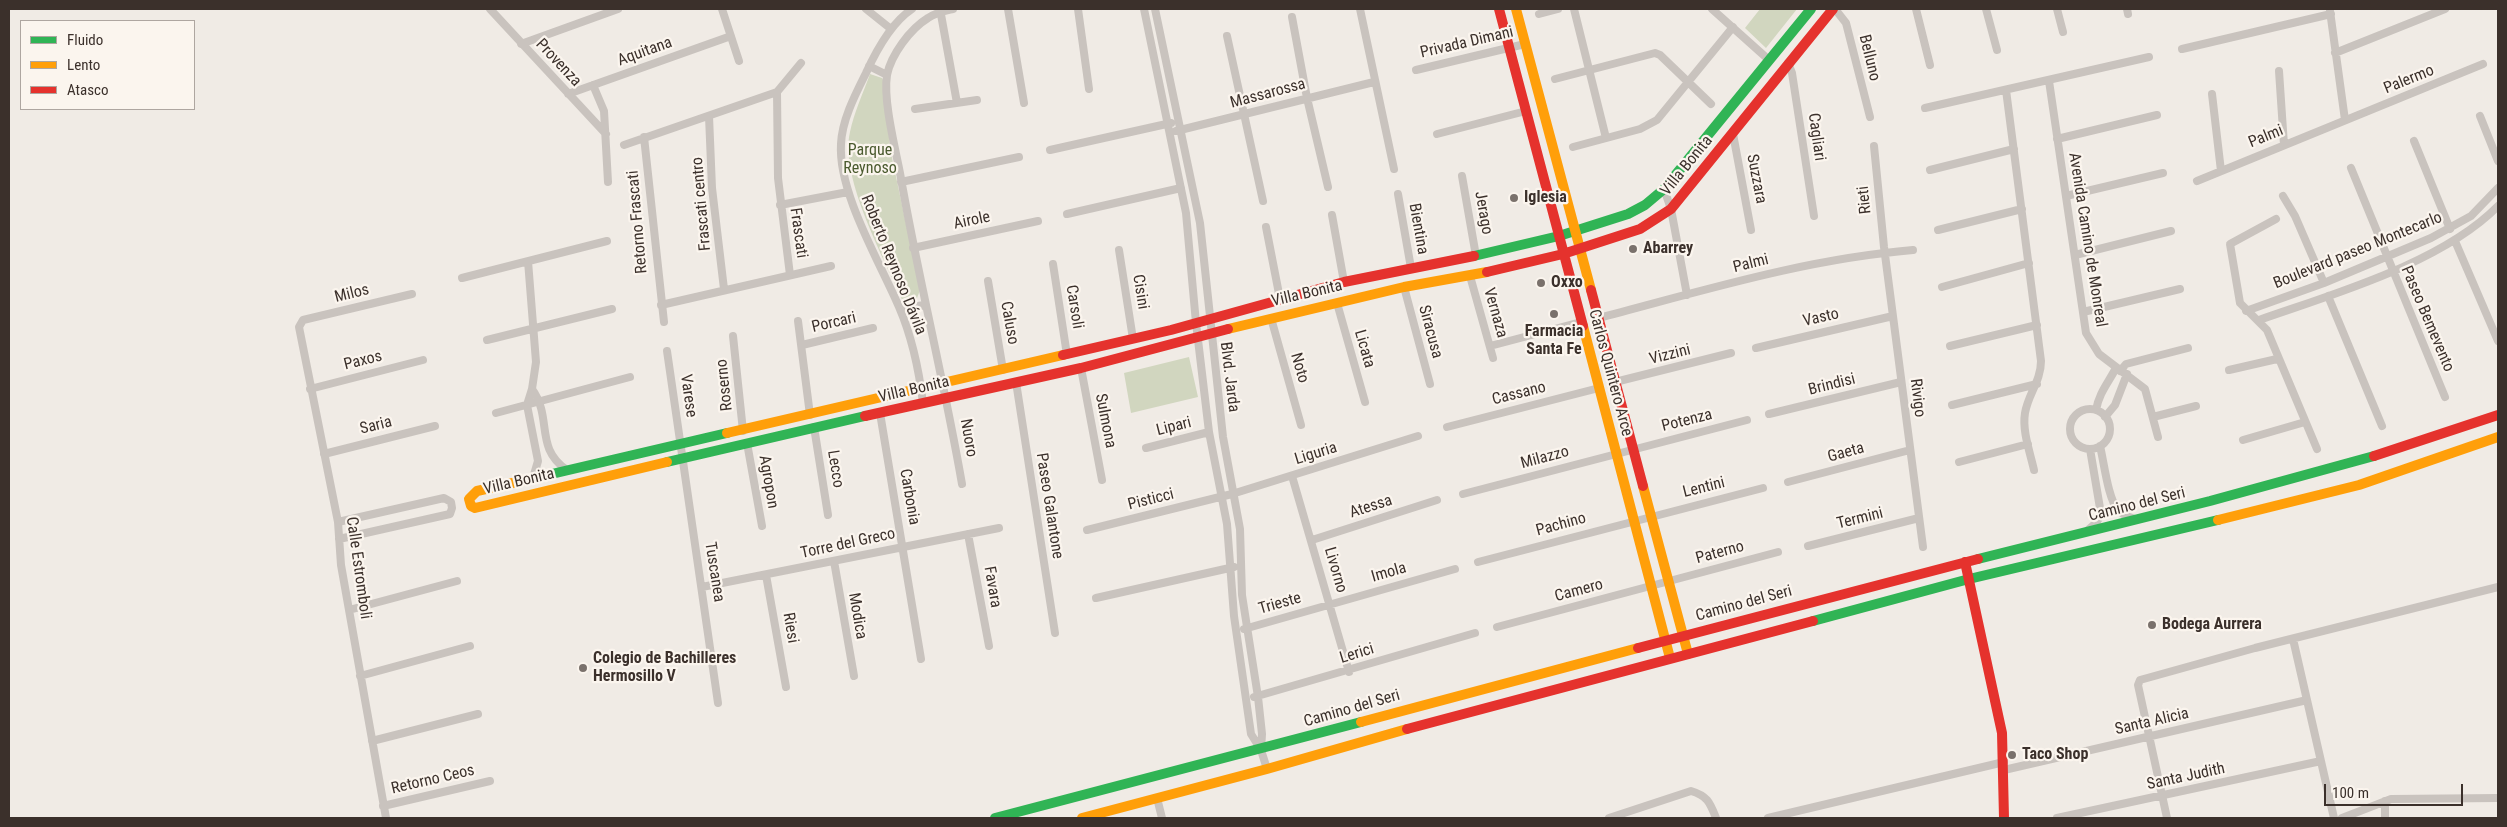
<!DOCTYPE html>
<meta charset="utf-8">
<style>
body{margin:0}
#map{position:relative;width:2507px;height:827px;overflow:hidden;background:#f0ebe5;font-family:"Roboto Condensed",sans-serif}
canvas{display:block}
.frame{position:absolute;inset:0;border:10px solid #3b302b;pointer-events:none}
.legend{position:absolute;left:20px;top:20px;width:175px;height:90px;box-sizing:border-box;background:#fbf5ee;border:1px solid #aea6a0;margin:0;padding:6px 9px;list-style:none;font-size:15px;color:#3b302b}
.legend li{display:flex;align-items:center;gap:10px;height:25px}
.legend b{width:25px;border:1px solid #aea6a0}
.scale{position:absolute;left:2324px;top:784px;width:139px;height:22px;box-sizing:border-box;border:2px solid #3b302b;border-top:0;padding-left:6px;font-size:15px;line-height:18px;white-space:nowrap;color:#3b302b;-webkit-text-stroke:4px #fbf5ee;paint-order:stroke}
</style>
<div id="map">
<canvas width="2507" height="827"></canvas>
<div class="frame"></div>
<ul class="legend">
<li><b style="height:6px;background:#30b455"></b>Fluido</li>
<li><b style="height:6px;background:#ff9f0a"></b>Lento</li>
<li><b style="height:6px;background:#e5322d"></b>Atasco</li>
</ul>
<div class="scale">100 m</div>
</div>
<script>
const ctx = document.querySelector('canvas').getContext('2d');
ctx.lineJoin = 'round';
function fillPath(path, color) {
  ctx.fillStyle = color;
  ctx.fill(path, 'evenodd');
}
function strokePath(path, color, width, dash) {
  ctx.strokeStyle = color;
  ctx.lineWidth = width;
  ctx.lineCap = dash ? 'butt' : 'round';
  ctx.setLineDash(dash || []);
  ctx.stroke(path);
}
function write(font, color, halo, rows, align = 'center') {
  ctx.font = font + ' "Roboto Condensed",sans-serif';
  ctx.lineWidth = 4.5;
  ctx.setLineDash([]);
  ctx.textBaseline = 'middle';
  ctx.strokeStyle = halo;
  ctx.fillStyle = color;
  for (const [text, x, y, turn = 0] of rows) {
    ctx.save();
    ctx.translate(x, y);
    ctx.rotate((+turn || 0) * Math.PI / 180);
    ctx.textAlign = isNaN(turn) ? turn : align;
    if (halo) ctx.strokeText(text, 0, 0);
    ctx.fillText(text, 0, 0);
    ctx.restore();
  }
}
fillPath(new Path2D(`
 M1760 9H1797L1766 48 1745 28Z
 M870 74 882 78 886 85 885 102 891 153 920 290 916 301 905 306C886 262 839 178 850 132 854 113 863 93 870 74Z
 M1189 357 1198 397 1131 413 1124 373Z`), '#d1d6bf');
strokePath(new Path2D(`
 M490 9 606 134
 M722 9 739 61
 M866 9 891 29
 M912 9C891 23 876 51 866 73 855 95 842 120 841 144 838 193 880 262 899 307 912 337 919 370 923 403
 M940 9 957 103
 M953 9C945 11 935 13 928 18 910 29 891 55 887 75 883 100 895 147 900 173 918 277 944 380 962 484
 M1008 9 1024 103
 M1078 9 1089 89
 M1144 9 1186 213 1196 323 1209 432 1227 524 1234 616 1251 734 1261 750 1267 769
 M1155 9 1200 223 1223 437 1240 529 1242 595 1258 697 1262 734 1261 750
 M1360 9 1394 169
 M1574 9 1606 138
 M1712 9 1769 60
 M1835 9 1846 23 1870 117
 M1916 9 1930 65
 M1986 9 1997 50
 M2057 9 2063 32
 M2127 9 2128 14
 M2330 11 2345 120
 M1539 14 1558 9
 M1292 17 1307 98 1328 187
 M1227 36 1263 201
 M521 44 618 9
 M2182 49 2331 14
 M2335 53 2445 9
 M1788 63 1792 73 1814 216
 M869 66 887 75
 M1416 70 1525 44
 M2279 71 2284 145
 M1555 79 1655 53 1660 55 1711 104
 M2049 81 2086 333 2099 354 2145 389 2158 437
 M593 85 604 111 608 182
 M2006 90 2041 361C2041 381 2028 394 2025 413 2022 431 2030 452 2034 470
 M777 92 778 178 790 275
 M568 94 731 36
 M2212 94 2221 171
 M1925 108 2149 57
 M915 109 977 100
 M709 116 712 188 724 289
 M2480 116 2498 161
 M1176 131 1374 82
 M1437 134 1526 111
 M1733 134 1751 230
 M644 137 664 322
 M2057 139 2157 115
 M2414 141 2450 229
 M624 145 777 92 801 63
 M1874 146 1884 247 1923 547
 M1573 147 1640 129 1657 120 1733 27
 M1050 150 1171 123
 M2351 168 2445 397
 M1930 170 2014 149
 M1462 176 1476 256
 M2197 181 2483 64
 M901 182 1019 157
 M1664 189 1671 209 1687 295
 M1398 194 1411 268
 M2066 196 2163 173
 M2283 196 2295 216 2324 283
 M780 205 848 192
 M1067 214 1181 188
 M1332 215 1344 282
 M2276 219 2230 244 2240 303 2267 330 2317 449
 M1266 227 1280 299
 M1938 230 2022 209
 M2455 241 2498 341
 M913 248 1038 221
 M1119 250 1133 339
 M2075 255 2171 231
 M528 261 536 362 532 389
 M1053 264 1067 355
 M1470 276 1493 358
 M462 278 607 241
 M988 281 1003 370
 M1404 287 1430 384
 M1942 287 2029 263
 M2328 296 2382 426
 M1337 303 1365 402
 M661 305 831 266
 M900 309 924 305
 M2246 311 2324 283 2431 238 2471 216 2498 188
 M2083 312 2180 289
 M1271 318 1301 425
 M1598 318C1702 291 1805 259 1913 250
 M2259 320C2333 294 2442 263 2498 206
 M798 321 810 415
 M733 336 743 431
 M487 340 612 309
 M802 345 873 328
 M1490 346 1581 322
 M1950 346 2037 325
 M1756 348 1893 316
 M667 351 718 703
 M1081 368 1102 480
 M2229 370 2277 359
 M2120 371 2126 364 2188 348
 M1016 382 1055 633
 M1615 382 1731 353
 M310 389 423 360
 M1952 405 2037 384
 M2070 429a20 20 0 1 1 40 0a20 20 0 1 1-40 0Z
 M2096 410C2099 393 2108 383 2116 368
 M496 413 630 377
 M880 413 921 659
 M1769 414 1901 382
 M2105 417 2115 405 2127 374
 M2153 417 2196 406
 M814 427 828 515
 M1447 427 1599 388
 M2243 440 2305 422
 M747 443 762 526
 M2100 446C2104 462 2108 499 2118 510 2122 515 2129 517 2135 519
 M1146 448 1209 432
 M324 454 435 426
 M1959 462 2028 444
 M1292 476 1349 672
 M533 478 538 461 527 405 532 389C553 418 534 448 567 470
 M1788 482 1910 450
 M1463 494 1747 420
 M338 522 444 498 451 502 452 508 450 514 339 539
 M1087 530 1232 494 1418 436
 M2088 530 2097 522 2101 514 2090 449
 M968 534 989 646
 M1312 540 1437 500
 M1808 546 1919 518
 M834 561 854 676
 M1478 562 1763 488
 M766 575 786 687
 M702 587 999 528
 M1096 598 1234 567
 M349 610 457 581
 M1497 627 1778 552
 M1244 629 1455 569
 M2293 639 2334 818
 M360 676 470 646
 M1254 697 1475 633
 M372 741 478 714
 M2004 770 2307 700
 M1157 798 1162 818
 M383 806 490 781
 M386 818 341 565 338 522 299 327 303 320 412 294
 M1609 818 1691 791C1708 796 1710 803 1716 818
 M1768 818 2004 762
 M2057 818 2321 761
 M2167 818 2138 685 2140 680 2255 648 2498 587
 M2342 818 2391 799 2498 798
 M2385 818V801`), '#c9c3be', 8);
strokePath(new Path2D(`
 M1474 256 1559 236 1628 214 1645 205 1664 189 1811 9
 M667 462 865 416
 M526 480 727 433
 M1978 559 2210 501 2374 456
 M1813 621 1969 579 2218 520
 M995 818 1361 722`), '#30b455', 10);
strokePath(new Path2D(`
 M1516 9 1591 290
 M1583 326 1670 658
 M1228 329 1404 287 1487 272
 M727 433 1063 355
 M526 480 477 491 469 499 471 506 475 508 667 462
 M1643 486 1688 654
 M2218 520 2359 485 2498 437
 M1361 722 1638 648
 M1082 818 1267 769 1407 729`), '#ff9f0a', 10);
strokePath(new Path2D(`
 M1499 9 1583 326
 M1487 272 1563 254 1640 229 1671 209 1833 9
 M1591 290 1643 486
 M1063 355 1171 330 1344 282 1474 256
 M865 416 1081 368 1228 329
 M2374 456 2498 415
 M1965 562 2002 733 2004 818
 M1638 648 1978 559
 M1407 729 1813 621`), '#e5322d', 10);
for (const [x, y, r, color] of [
 [1514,198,5,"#7a716c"],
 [1633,249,5,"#7a716c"],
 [1541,283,5,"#7a716c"],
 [1554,314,5,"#7a716c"],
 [2152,625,5,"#7a716c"],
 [583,668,5,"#7a716c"],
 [2012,755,5,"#7a716c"]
]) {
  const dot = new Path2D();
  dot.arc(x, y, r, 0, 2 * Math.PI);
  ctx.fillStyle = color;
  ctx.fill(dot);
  strokePath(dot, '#fbf5ee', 2);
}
write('16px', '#3b302b', '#fbf5ee', [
 ["Privada Dimani",1467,43,-13],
 ["Aquitana",645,52,-20],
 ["Belluno",1869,58,76],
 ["Provenza",558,63,47],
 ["Palermo",2409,80,-22],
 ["Massarossa",1268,94,-15],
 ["Cagliari",1816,137,82],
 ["Palmi",2266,137,-22],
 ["Villa Bonita",1687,166,-51],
 ["Suzzara",1756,179,79],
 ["Rieti",1865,200,-96],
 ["Frascati centro",702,204,-95],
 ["Jerago",1483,213,80],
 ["Airole",972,221,-12],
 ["Retorno Frascati",638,222,-95],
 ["Bientina",1418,229,80],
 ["Frascati",798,233,82],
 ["Avenida Camino de Monreal",2087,240,81],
 ["Boulevard paseo Montecarlo",2358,251,-22],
 ["Palmi",1751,264,-14],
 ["Roberto Reynoso Dávila",893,265,68],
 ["Cisini",1140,292,81],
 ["Milos",352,294,-14],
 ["Villa Bonita",1307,294,-13],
 ["Carsoli",1074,307,81],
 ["Vernaza",1495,313,74],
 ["Vasto",1821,318,-13],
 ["Paseo Bemevento",2427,319,67],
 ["Porcari",834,323,-13],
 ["Caluso",1009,323,80],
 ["Siracusa",1430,332,75],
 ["Licata",1364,349,74],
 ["Vizzini",1670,355,-14],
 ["Paxos",363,361,-14],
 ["Noto",1299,368,74],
 ["Carlos Quintero Arce",1610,373,75],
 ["Blvd. Jarda",1229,377,83],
 ["Roserno",725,385,-96],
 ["Brindisi",1832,385,-14],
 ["Villa Bonita",914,390,-13],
 ["Cassano",1519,394,-14],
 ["Varese",688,396,82],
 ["Rivigo",1917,398,83],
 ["Sulmona",1105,421,79],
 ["Potenza",1687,421,-14],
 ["Saria",376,426,-14],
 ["Lipari",1174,427,-14],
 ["Nuoro",968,438,80],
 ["Gaeta",1846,453,-15],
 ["Liguria",1316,454,-17],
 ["Milazzo",1545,458,-15],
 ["Lecco",835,469,81],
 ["Villa Bonita",519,482,-13],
 ["Agropon",768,482,80],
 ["Lentini",1704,488,-14],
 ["Carbonia",909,497,80],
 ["Pisticci",1151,500,-14],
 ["Camino del Seri",2137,505,-14],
 ["Paseo Galantone",1049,506,81],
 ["Atessa",1371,507,-18],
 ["Termini",1860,519,-14],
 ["Pachino",1561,525,-15],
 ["Torre del Greco",848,544,-12],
 ["Paterno",1720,553,-15],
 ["Calle Estromboli",358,568,82],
 ["Livorno",1335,570,74],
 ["Tuscanea",714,572,81],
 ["Imola",1389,573,-16],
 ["Favara",992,587,80],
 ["Camero",1579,591,-15],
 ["Trieste",1280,604,-16],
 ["Camino del Seri",1744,604,-15],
 ["Modica",857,616,80],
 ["Riesi",790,628,80],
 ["Lerici",1357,654,-17],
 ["Camino del Seri",1352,709,-16],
 ["Santa Alicia",2152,722,-13],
 ["Santa Judith",2186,777,-12],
 ["Retorno Ceos",433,780,-13]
]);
write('16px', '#4a5a2e', '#fbf5ee', [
 ["Parque",870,151],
 ["Reynoso",870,169]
]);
write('bold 16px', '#3b302b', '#fbf5ee', [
 ["Iglesia",1524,198],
 ["Abarrey",1643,249],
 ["Oxxo",1551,283],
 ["Farmacia",1554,332,"center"],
 ["Santa Fe",1554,350,"center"],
 ["Bodega Aurrera",2162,625],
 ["Colegio de Bachilleres",593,659],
 ["Hermosillo V",593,677],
 ["Taco Shop",2022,755]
], 'left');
</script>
